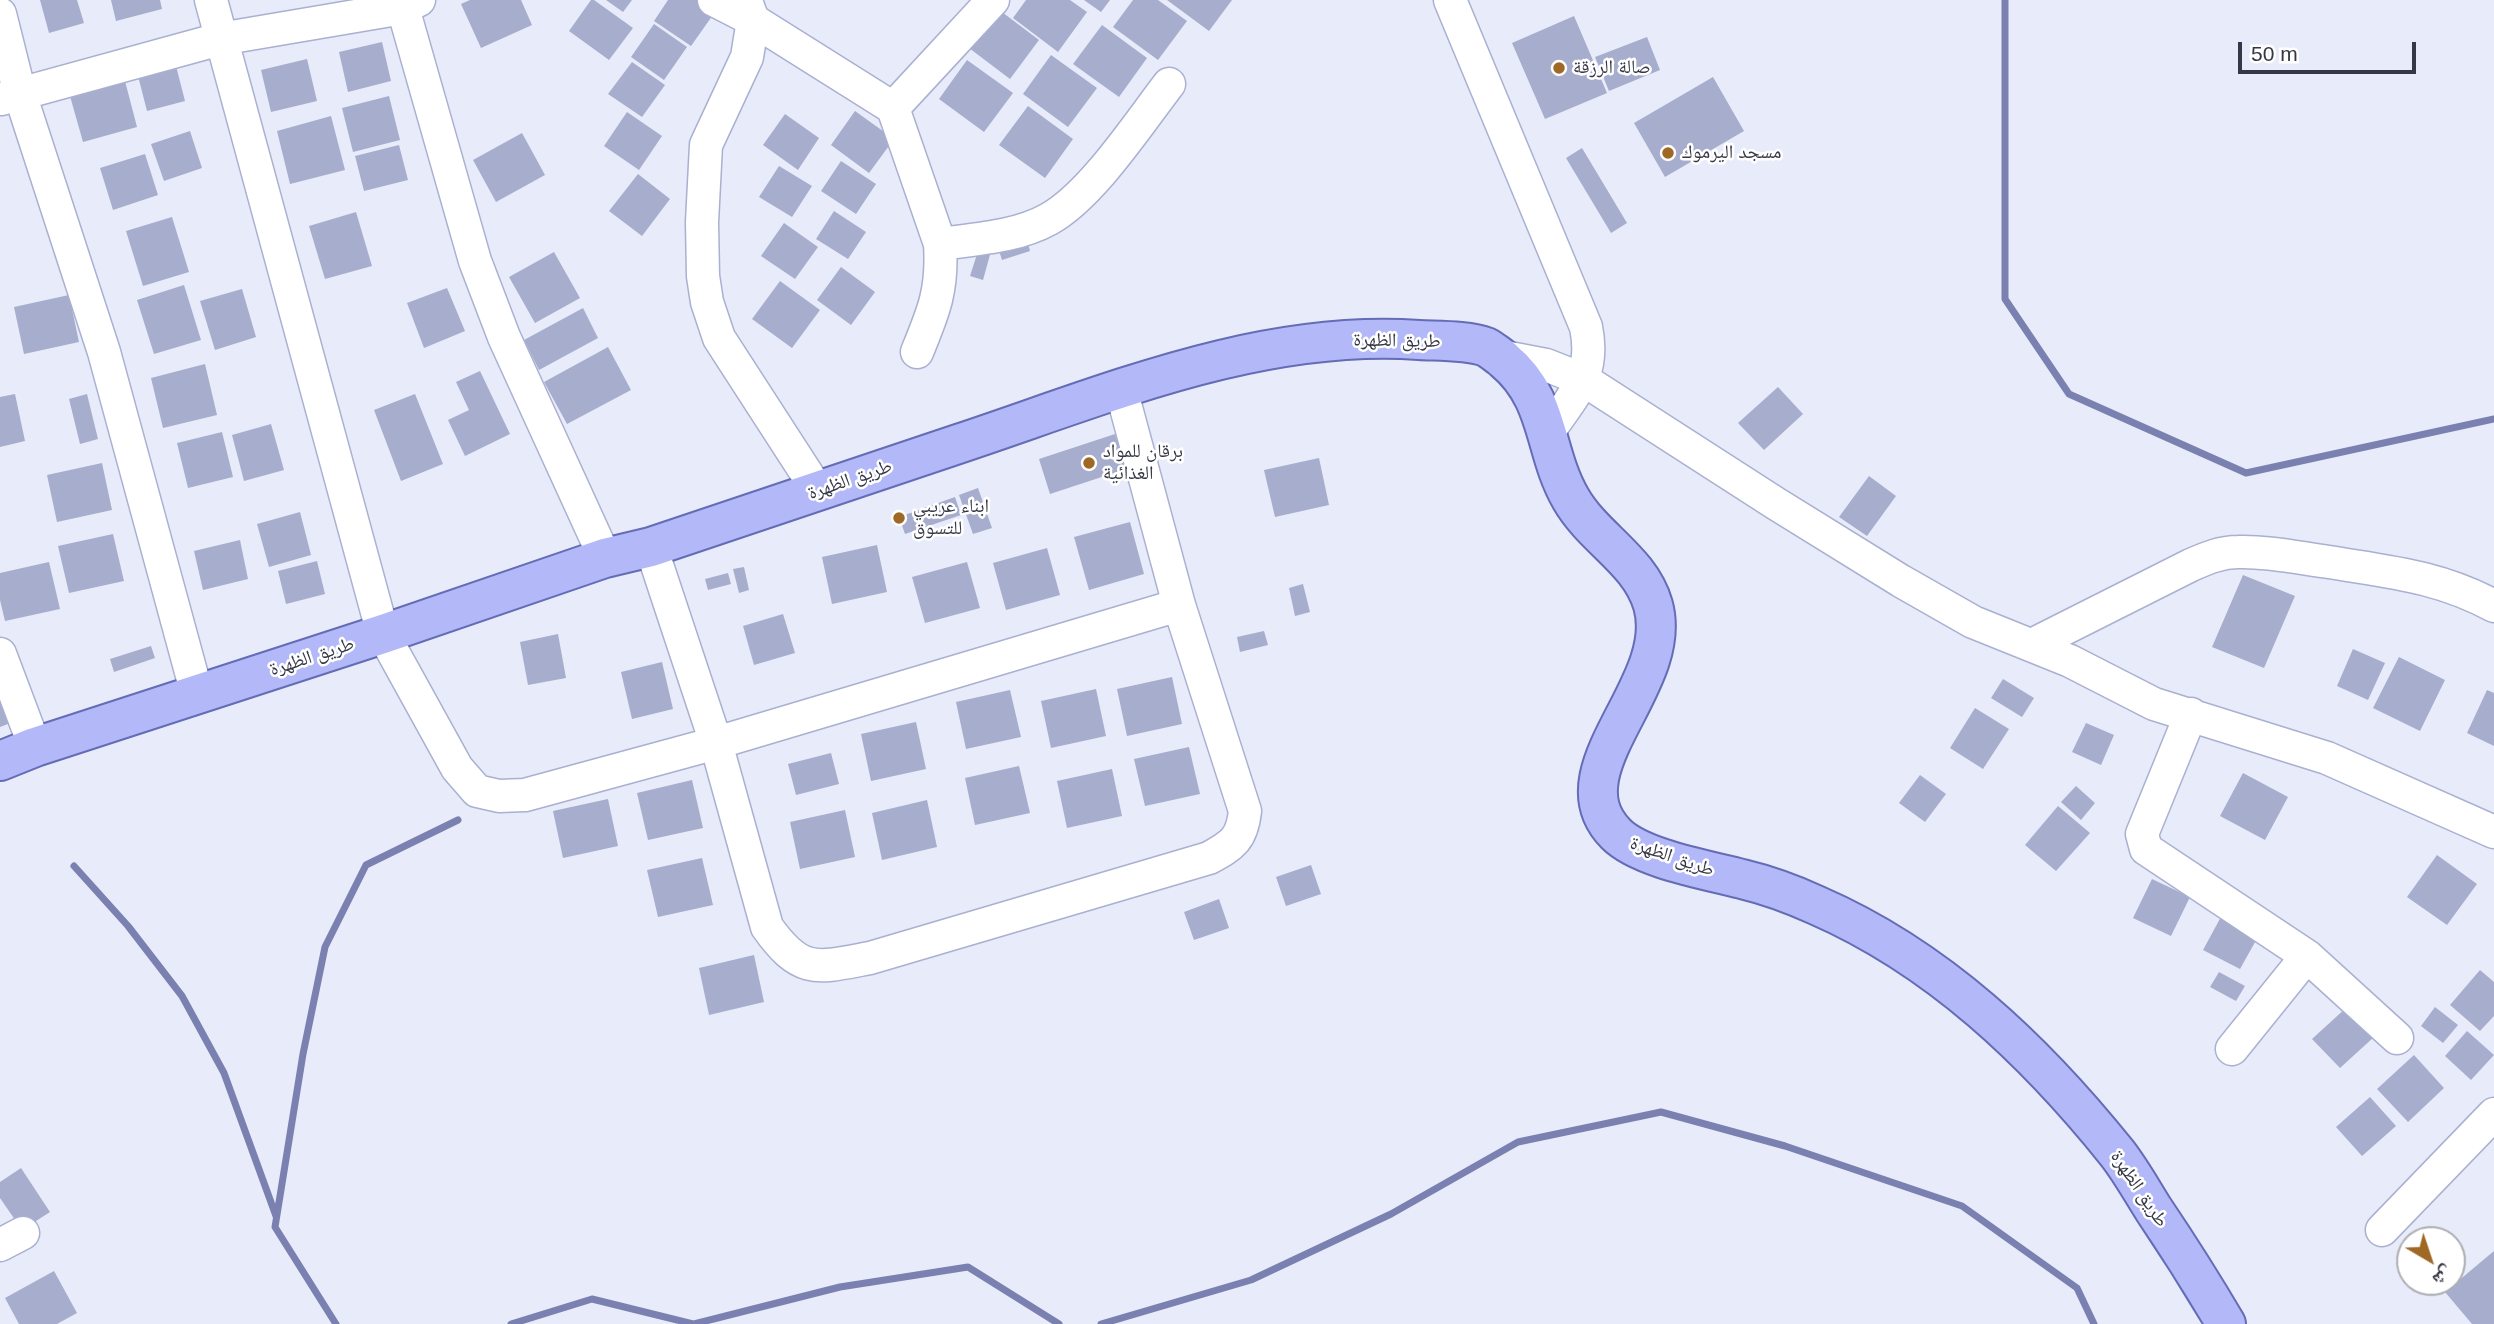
<!DOCTYPE html>
<meta charset="utf-8">
<style>
body{margin:0}
#map{position:relative;width:2494px;height:1324px;overflow:hidden;background:#e8ebf9;font-family:Helvetica,"Noto Naskh Arabic",sans-serif}
canvas{display:block}
.north{position:absolute;left:2396px;top:1226px;width:70px;height:70px;box-sizing:border-box;background:#fff;border:2px solid #aeafb4;border-radius:50%;rotate:141deg;font-size:19px;font-weight:700;line-height:28px;text-align:center;color:#353744}
.north::after{content:'';display:block;margin:auto;width:24px;height:32px;background:#9f6824;clip-path:polygon(50% 0,100% 100%,50% 72%,0 100%)}
.scale{position:absolute;left:2238px;top:42px;width:178px;height:32px;box-sizing:border-box;border:4px solid #353744;border-top:0;padding-left:9px;font-size:21px;line-height:24px;white-space:nowrap;color:#353744;-webkit-text-stroke:5px #fff;paint-order:stroke}
</style>
<div id="map">
<canvas width="2494" height="1324"></canvas>
<div class="north">ش</div>
<div class="scale">50 m</div>
</div>
<script>
const ctx = document.querySelector('canvas').getContext('2d');
ctx.lineJoin = 'round';
function strokePath(path, color, width, dash) {
  ctx.strokeStyle = color;
  ctx.lineWidth = width;
  ctx.lineCap = dash ? 'butt' : 'round';
  ctx.setLineDash(dash || []);
  ctx.stroke(path);
}
function fillPath(path, color) {
  ctx.fillStyle = color;
  ctx.fill(path, 'evenodd');
}
function write(font, color, halo, rows, align = 'center') {
  ctx.font = font + ' Helvetica,"Noto Naskh Arabic",sans-serif';
  ctx.lineWidth = 5;
  ctx.setLineDash([]);
  ctx.textBaseline = 'middle';
  ctx.strokeStyle = halo;
  ctx.fillStyle = color;
  for (const [text, x, y, turn = 0] of rows) {
    ctx.save();
    ctx.translate(x, y);
    ctx.rotate((+turn || 0) * Math.PI / 180);
    ctx.textAlign = isNaN(turn) ? turn : align;
    if (halo) ctx.strokeText(text, 0, 0);
    ctx.fillText(text, 0, 0);
    ctx.restore();
  }
}
strokePath(new Path2D(`
 M2005 0V299L2069 394 2246 473 2494 419
 M74 866 128 926 182 996 224 1073 276 1216
 M336 1324 275 1227 303 1054 325 947 366 865 458 820
 M511 1324 592 1299 693 1324
 M694 1324 840 1287 968 1267 1059 1324
 M1101 1324 1251 1280 1391 1214 1518 1142 1661 1112 1785 1146 1962 1206 2077 1288 2094 1324`), '#7a81b0', 7);
fillPath(new Path2D(`
 M40 0H77L84 23 49 33Z
 M111 0H160L162 9 116 21Z
 M470 0H521L532 25 481 48 461 4Z
 M591 0H594L633 28 609 60 569 31Z
 M606 0H632L623 12Z
 M668 0H697L715 12 691 46 654 21Z
 M1026 0H1070L1087 12 1058 52 1013 18Z
 M1084 0H1110L1101 12Z
 M1133 0H1158L1187 21 1158 60 1113 27Z
 M1167 0H1232L1209 31Z
 M994 6 1039 40 1010 79 965 45Z
 M1574 16 1607 93 1545 119 1512 43Z
 M654 24 687 47 664 80 631 57Z
 M1102 25 1147 58 1119 97 1073 64Z
 M1647 37 1660 70 1609 91 1595 57Z
 M382 42 391 81 348 92 339 52Z
 M1051 55 1097 88 1068 127 1023 94Z
 M307 59 317 101 271 112 261 70Z
 M967 60 1013 93 984 132 939 99Z
 M175 62 185 101 147 111 137 72Z
 M632 62 665 85 642 117 608 94Z
 M1713 77 1744 131 1665 177 1634 123Z
 M125 81 137 127 83 142 70 96Z
 M389 96 400 140 353 152 342 108Z
 M1028 106 1073 139 1045 178 999 145Z
 M855 111 894 139 869 173 831 145Z
 M627 112 662 136 639 170 604 146Z
 M785 114 819 138 798 170 763 145Z
 M331 116 345 170 290 184 277 131Z
 M190 131 202 168 164 181 151 144Z
 M522 133 545 175 496 202 473 160Z
 M399 145 408 180 364 191 355 156Z
 M1582 148 1627 223 1611 233 1566 158Z
 M145 154 158 195 113 210 100 168Z
 M841 161 876 184 856 214 821 191Z
 M779 166 812 186 792 217 759 197Z
 M638 174 670 199 642 236 609 211Z
 M834 211 866 232 848 259 816 239Z
 M356 212 372 266 325 279 309 226Z
 M172 217 189 272 143 286 126 231Z
 M784 223 818 247 795 279 761 256Z
 M1027 239 1030 251 1002 260 998 247Z
 M979 248 991 251 983 280 970 276Z
 M554 252 580 298 535 323 509 277Z
 M841 267 875 292 851 325 817 300Z
 M780 281 820 310 792 348 752 319Z
 M184 285 201 340 154 354 137 300Z
 M447 288 465 331 424 348 407 303Z
 M242 289 256 337 215 350 200 301Z
 M69 295 79 342 24 354 14 307Z
 M583 308 598 338 539 370 524 340Z
 M608 347 631 390 567 424 544 382Z
 M205 364 217 415 163 428 151 378Z
 M480 371 510 434 465 456 448 420 469 410 456 382Z
 M1778 387 1803 414 1764 450 1738 423Z
 M15 394 25 441 0 447V397Z
 M87 394 98 439 80 444 69 399Z
 M415 394 443 464 401 481 374 410Z
 M271 424 284 470 244 481 232 435Z
 M222 432 233 477 188 488 177 443Z
 M1115 434 1126 469 1050 494 1039 459Z
 M1319 458 1329 505 1275 517 1264 470Z
 M102 463 112 510 57 522 47 475Z
 M1869 476 1896 496 1867 536 1839 517Z
 M978 488 992 528 973 534 959 495Z
 M955 497 961 515 905 534 899 517Z
 M300 512 311 555 269 567 257 524Z
 M1130 522 1144 574 1089 590 1074 537Z
 M113 534 124 581 69 593 58 546Z
 M240 540 248 579 203 590 194 551Z
 M877 545 887 592 832 604 822 557Z
 M1047 548 1060 595 1006 610 993 563Z
 M317 561 325 594 286 604 278 571Z
 M49 562 60 609 5 621 0 600V573Z
 M967 562 980 608 925 623 912 577Z
 M744 567 749 590 739 593 733 569Z
 M728 573 731 584 708 590 705 579Z
 M2243 575 2295 596 2264 668 2212 647Z
 M1303 584 1310 612 1295 616 1289 588Z
 M783 614 795 653 754 665 743 626Z
 M1264 631 1268 645 1240 652 1237 637Z
 M558 634 566 678 528 685 520 642Z
 M151 646 155 658 114 672 110 659Z
 M2353 649 2385 663 2368 700 2337 686Z
 M2399 657 2445 680 2420 731 2373 708Z
 M662 662 673 709 632 719 621 672Z
 M1172 677 1182 724 1127 736 1117 689Z
 M2003 679 2034 698 2022 717 1991 698Z
 M0 689 13 722 0 727Z
 M1096 689 1106 736 1051 748 1041 701Z
 M1010 690 1021 737 966 749 956 702Z
 M2487 690 2494 693V746L2467 733Z
 M1975 708 2009 729 1983 769 1950 748Z
 M916 722 926 769 871 781 861 734Z
 M2086 723 2114 735 2101 765 2072 752Z
 M1189 747 1200 794 1145 806 1134 759Z
 M831 753 839 784 796 795 788 764Z
 M1019 766 1030 813 975 825 965 778Z
 M1112 769 1122 816 1067 828 1057 781Z
 M2243 773 2288 797 2265 840 2220 816Z
 M1920 775 1946 794 1925 822 1899 803Z
 M692 780 703 828 648 840 637 793Z
 M2076 786 2095 803 2081 820 2061 802Z
 M608 799 618 846 563 858 553 811Z
 M927 800 937 847 882 860 872 813Z
 M2058 806 2090 833 2056 871 2025 845Z
 M845 810 855 857 800 869 790 822Z
 M2437 855 2477 884 2447 925 2407 897Z
 M702 858 713 905 658 917 647 870Z
 M1311 865 1321 894 1286 906 1276 877Z
 M2152 879 2190 897 2171 936 2133 918Z
 M1219 899 1229 928 1194 940 1184 912Z
 M2222 915 2259 935 2240 969 2203 950Z
 M754 955 764 1002 709 1015 699 968Z
 M2480 970 2494 982V1016L2480 1031 2450 1005Z
 M2219 972 2245 986 2236 1001 2210 987Z
 M2347 1007 2374 1037 2340 1068 2312 1039Z
 M2435 1007 2458 1025 2443 1043 2421 1026Z
 M2467 1031 2494 1055 2471 1080 2445 1056Z
 M2414 1055 2444 1088 2408 1122 2377 1089Z
 M2370 1097 2396 1126 2362 1156 2336 1127Z
 M21 1168 50 1212 22 1230 0 1198V1182Z
 M2494 1251V1324H2472L2445 1292Z
 M54 1271 77 1313 57 1324H19L5 1298Z`), '#a7adcd');
const minor = new Path2D(`
 M211 0 383 634 457 768 477 791 499 796 525 795 716 743 1179 605
 M714 0 753 20 747 57 706 145 702 222 703 276 707 302 719 338 818 491
 M1450 0 1586 327C1596 376 1573 395 1547 434
 M746 1 753 20 893 108 940 244C943 289 934 311 917 352
 M403 8 475 261 504 337 605 558
 M0 14 20 94 104 352 197 694
 M1 99 220 39 403 8 419 0
 M893 108 993 0
 M940 244C976 239 1017 237 1049 219 1092 195 1138 124 1169 84
 M1499 356 1546 365 1584 380 1775 503 1901 581 1973 622 2070 661 2154 704 2327 758 2494 832
 M651 547 716 743 767 927C801 975 817 968 870 958L1209 858C1233 845 1242 839 1245 811L1179 605 1121 389
 M2032 645 2191 565C2207 558 2221 552 2238 552 2268 551 2299 558 2329 562 2389 572 2439 576 2494 606
 M0 654 35 747
 M2191 714 2142 834 2146 849 2307 956 2397 1038
 M2232 1049 2307 956
 M2382 1230 2494 1114
 M0 1245 23 1233`);
const major = new Path2D(`
 M0 761 35 747 383 634 605 558 651 547C754 512 857 477 961 443 1108 394 1260 329 1419 340 1438 341 1468 340 1486 347 1490 349 1501 357 1504 360 1551 399 1543 451 1571 499 1594 539 1640 560 1653 605 1676 686 1553 770 1616 834 1641 859 1708 870 1742 879 1767 885 1792 894 1816 905 1938 958 2035 1051 2117 1153 2131 1171 2142 1191 2154 1210 2179 1247 2203 1285 2226 1324`);
strokePath(minor, '#aab0d1', 35);
strokePath(major, '#646cb6', 42);
strokePath(minor, '#fff', 32);
strokePath(major, '#b2b8f8', 38);
for (const [x, y, r, color] of [
 [1559,68,7,"#9f6824"],
 [1668,153,7,"#9f6824"],
 [1089,463,7,"#9f6824"],
 [899,518,7,"#9f6824"]
]) {
  const dot = new Path2D();
  dot.arc(x, y, r, 0, 2 * Math.PI);
  ctx.fillStyle = color;
  ctx.fill(dot);
  strokePath(dot, '#fff', 2.5);
}
write('19px', '#353744', '#fff', [
 ["صالة الرزقة",1573,68],
 ["مسجد اليرموك",1682,153],
 ["برقان للمواد",1103,452],
 ["الغذائية",1103,474],
 ["ابناء عريبي",913,507],
 ["للتسوق",913,529]
], 'left');
write('19px', '#353744', '#fff', [
 ["طريق الظهرة",1397,341,1],
 ["طريق الظهرة",850,480,-19],
 ["طريق الظهرة",312,657,-18],
 ["طريق الظهرة",1672,857,19],
 ["طريق الظهرة",2139,1189,56]
]);
</script>
